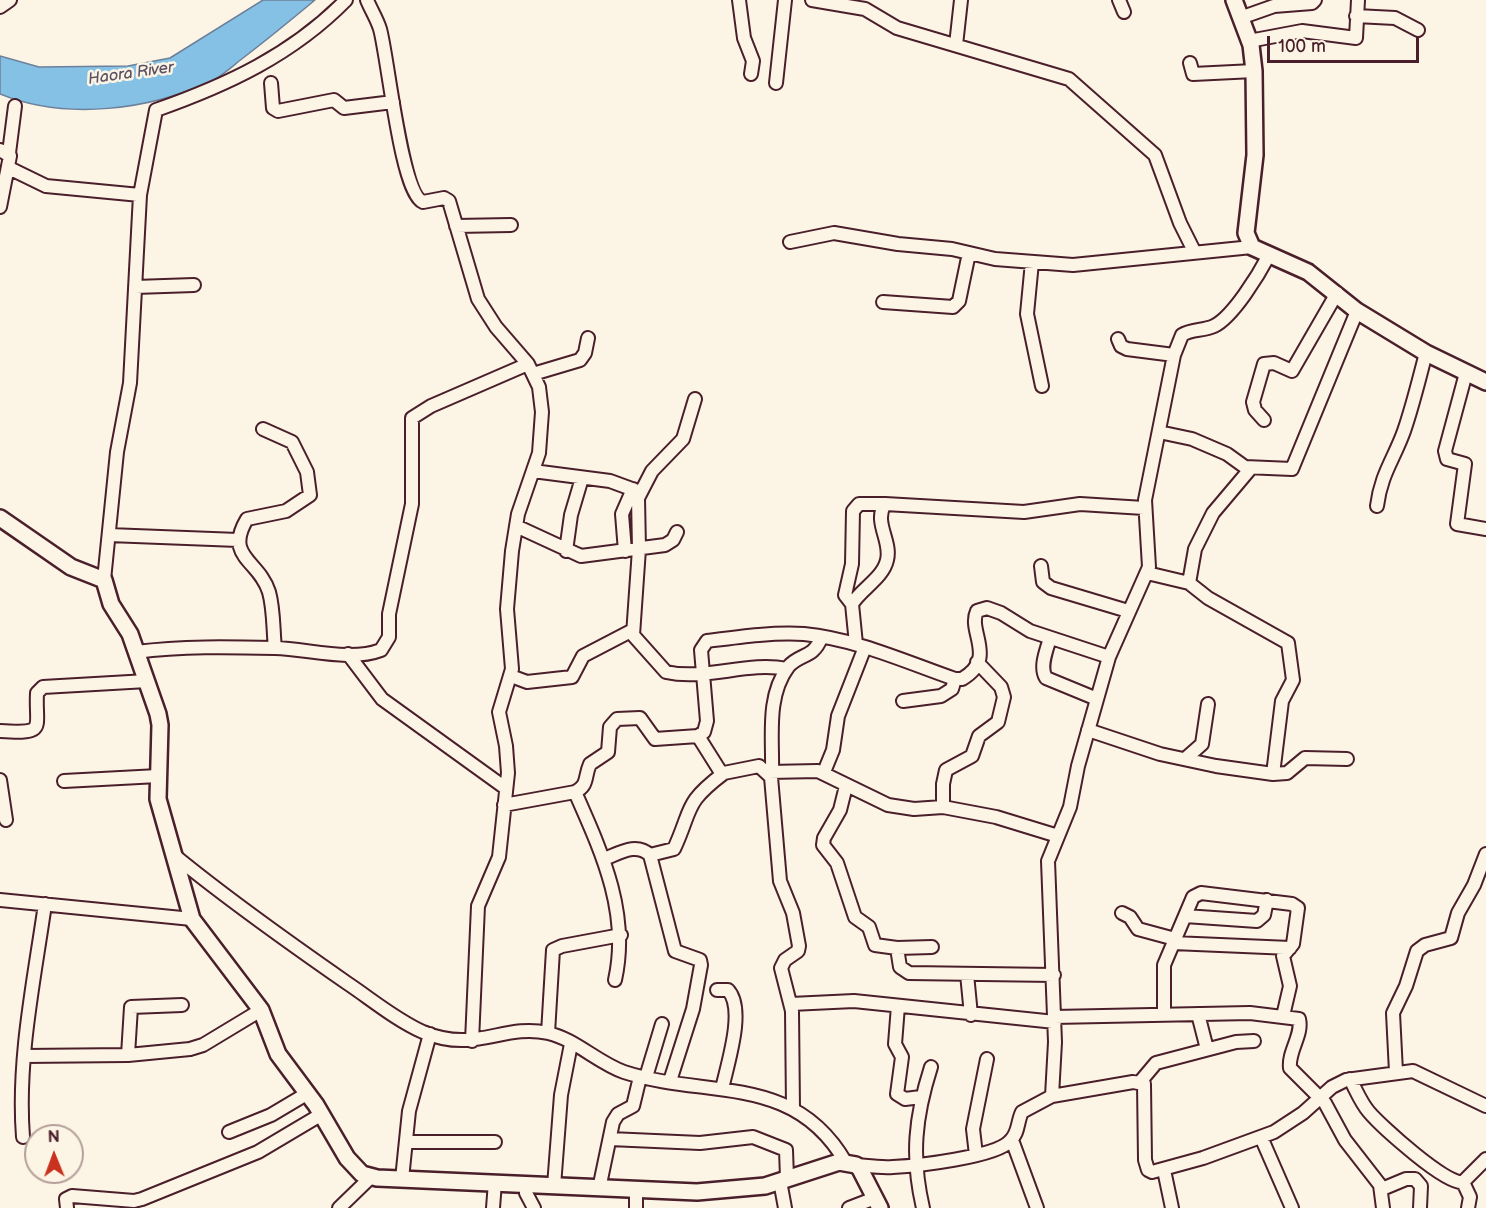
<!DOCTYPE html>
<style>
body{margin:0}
#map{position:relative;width:1486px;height:1208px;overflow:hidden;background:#fcf5e5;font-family:"Balsamiq Sans",sans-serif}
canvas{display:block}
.north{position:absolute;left:24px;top:1124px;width:60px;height:60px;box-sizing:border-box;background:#fcf5e5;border:2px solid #b59f9b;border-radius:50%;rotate:359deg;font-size:16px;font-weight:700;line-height:24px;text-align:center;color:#4a1f2b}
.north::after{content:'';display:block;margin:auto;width:21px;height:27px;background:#c8321e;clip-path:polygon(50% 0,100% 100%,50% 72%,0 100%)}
.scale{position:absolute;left:1267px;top:36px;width:152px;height:27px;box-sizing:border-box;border:3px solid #4a1f2b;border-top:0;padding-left:8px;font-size:18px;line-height:21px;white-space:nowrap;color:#4a1f2b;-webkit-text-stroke:4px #fcf5e5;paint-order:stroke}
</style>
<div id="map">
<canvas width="1486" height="1208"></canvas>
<div class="north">N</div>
<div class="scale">100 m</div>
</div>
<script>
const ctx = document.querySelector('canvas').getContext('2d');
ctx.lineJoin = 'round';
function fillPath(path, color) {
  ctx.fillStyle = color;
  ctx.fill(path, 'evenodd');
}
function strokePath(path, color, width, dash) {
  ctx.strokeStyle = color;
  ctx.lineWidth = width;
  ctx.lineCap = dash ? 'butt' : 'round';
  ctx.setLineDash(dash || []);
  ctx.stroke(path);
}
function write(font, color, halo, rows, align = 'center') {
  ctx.font = font + ' "Balsamiq Sans",sans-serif';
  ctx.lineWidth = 5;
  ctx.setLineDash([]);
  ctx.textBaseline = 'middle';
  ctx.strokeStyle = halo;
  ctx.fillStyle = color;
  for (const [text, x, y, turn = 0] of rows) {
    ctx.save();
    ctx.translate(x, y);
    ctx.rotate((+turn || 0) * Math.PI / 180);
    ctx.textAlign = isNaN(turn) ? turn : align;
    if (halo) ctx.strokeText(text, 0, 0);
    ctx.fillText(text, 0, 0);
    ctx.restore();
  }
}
const water = new Path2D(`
 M263 0H315C291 20 268 39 243 58 234 65 224 74 214 80 151 110 66 121 0 94V56L39 67 128 66 170 58Z`);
fillPath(water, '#85c1e5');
strokePath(water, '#6d809b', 1.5);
const minor = new Path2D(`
 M367 0C371 10 377 19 380 29 388 57 401 194 423 202L444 198 449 201 478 299 496 327 528 364 539 387 542 412 539 453 518 514 512 551 507 609 512 669 499 712 506 746 508 773 499 857 478 906 472 1041
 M739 0 744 38 753 61 751 74
 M812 0 865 9 897 28 1069 79 1155 155 1180 223 1194 251
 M1119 0 1124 12
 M0 7 10 0
 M1356 16 1395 18 1418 30
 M1240 18 1274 6 1312 3 1315 0
 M1249 41 1302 31 1356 38 1358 0
 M956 45 961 0
 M1190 63 1193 74 1254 71
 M271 83 273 108 278 111 334 100 344 108 393 102
 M776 83 785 0
 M0 150 10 156 0 207
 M9 153 15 106
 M9 168 46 186 140 195 130 383 117 452 104 580
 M140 195 156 110C227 85 292 55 346 0
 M456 226 511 225
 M790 242 834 233 898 244 952 249 995 259 1073 265 1252 247
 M1032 262 1027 314 1042 386
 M135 287 194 285
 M883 302 953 307 959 301 969 253
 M1118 339 1121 346 1127 349 1174 355
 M1466 373 1445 451 1447 459 1465 464 1457 524 1486 529
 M533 374 580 360 585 353 588 338
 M695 399 683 439 652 471 638 498 639 549 633 635 666 672C706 681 747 661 787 669
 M1264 420 1255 410 1253 402 1264 364 1274 363 1292 371 1337 293
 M263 429 292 442 307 472 310 495 286 511 247 519C224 557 259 560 269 592 274 610 273 630 275 648
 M1159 432 1192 439 1227 454 1245 467 1292 469 1357 311
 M533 471 610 481 640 492
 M1377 506C1381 474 1394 459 1404 431 1413 405 1419 379 1426 353
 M516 526 581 556 665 545 673 540 677 532
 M109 535 238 540
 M566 551 571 515 582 478
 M625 551 622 514 633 489
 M1041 566 1043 582 1051 588 1128 611
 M1147 573 1189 583 1208 598 1288 643 1293 680 1282 701 1273 774
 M1189 583 1195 549 1213 513 1251 468
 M852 604 845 595 852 564 853 511 859 504H885
 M1050 638C1047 649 1039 667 1046 678L1097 699
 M856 644 852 604C861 589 883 578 887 560 892 541 873 522 885 504L1024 512 1080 504 1144 508
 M136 652C182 646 229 647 275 648 309 649 350 662 381 650L389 637V614L412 504V418L431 406 528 364
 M348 654 382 699 504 787
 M511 676 527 682 572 677 583 656 631 631
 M903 701 941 696 952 689 955 679
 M1088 730 1160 754 1216 766 1273 774 1287 773 1305 758 1347 759
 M0 731C48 734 35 729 37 693L43 687 147 681
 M698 736 720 771 724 773 759 766 771 777 780 881 793 913 799 946 798 951 785 960 781 968 792 1011 793 1108
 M1185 759 1202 744 1208 704
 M769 772 818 771 888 805 914 809 943 807 996 817 1058 836
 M772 772C773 737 766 697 788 667 800 653 813 659 821 638
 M824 772 833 750 838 716 865 647
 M0 780 6 820
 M64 781 158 776
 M846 786 840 810 824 838 823 845 837 863 855 917 869 927 875 945 897 948 932 947
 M575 792C602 853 630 913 615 980
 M504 805 575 792C589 785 584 777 590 764L608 752 610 727 617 719 640 718 655 739 698 736 704 732 707 721 701 650 707 641C738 637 773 632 804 634 856 639 906 662 955 679H962C998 658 967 632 977 611L987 608 1001 613 1030 631 1109 657
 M943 807V784L946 770 972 756 979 736 998 722 1004 697 1001 687 977 662
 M650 855 674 849C693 808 683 804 724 773
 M175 856C230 901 288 942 347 983 371 999 396 1020 423 1032 476 1054 503 1023 548 1033 575 1039 598 1063 624 1072 707 1099 794 1072 846 1163
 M604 859C620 853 636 842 650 855L675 951 700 960 701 965 693 1009 670 1081
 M0 900 192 919
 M1122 913 1130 917 1138 929 1175 939
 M1185 916 1257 921 1264 915 1267 900
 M1173 943 1290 948
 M897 948 900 967 909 973 1054 975
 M967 974 971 1015
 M717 990H728C746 1009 727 1065 722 1089
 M791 1004 854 1001 1055 1022
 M898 1006 895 1044 902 1057 897 1094 905 1099 921 1097
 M1164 1014V965L1193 897 1201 893 1292 904 1298 908 1293 944 1283 956 1290 986 1283 1016
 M1198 1014 1207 1049
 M1054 1017 1250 1013 1299 1019C1303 1035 1288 1051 1290 1068L1325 1103 1345 1140 1380 1185 1383 1208
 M548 1033 553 950 562 946 621 935
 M128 1055 131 1007 182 1005
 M24 1056 128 1055 190 1049 203 1045 261 1010
 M1396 1072 1393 1013 1406 986 1417 951 1425 945 1451 938 1458 913 1474 885 1486 854
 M646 1077 662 1024
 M1350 1079C1356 1090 1361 1103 1369 1112 1381 1126 1447 1186 1463 1182L1486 1159
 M1140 1082 1156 1063 1236 1042 1254 1041
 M1052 1096 1133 1082 1144 1084 1145 1160 1148 1170 1152 1172 1203 1158 1274 1132 1303 1113 1332 1087 1346 1080 1413 1071 1486 1106
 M229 1132 271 1115 308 1093
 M23 1137C17 1060 34 981 45 904
 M1261 1137 1292 1208
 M610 1139 700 1143 753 1137 786 1150 787 1178
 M1012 1140 1037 1208
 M407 1142H495
 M976 1155 973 1129 987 1059
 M856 1165C868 1166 881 1168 893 1167 916 1166 996 1157 1010 1141 1019 1133 1017 1122 1022 1112L1052 1096 1055 1042 1048 861 1070 807 1078 766 1109 657 1149 567 1145 500 1174 355 1182 335C1191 329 1203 331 1214 326 1233 317 1259 274 1269 255
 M1164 1170 1172 1208
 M402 1179 409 1111 430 1034
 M780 1181 785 1208
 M1463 1182 1470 1197 1468 1208
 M526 1184V1193L534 1208
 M554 1186 561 1095 571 1044
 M599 1189 613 1122 618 1114 633 1106 640 1077
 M1382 1189 1406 1179H1415L1421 1186 1420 1208
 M636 1191V1208
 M67 1208 66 1199 72 1196 134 1201 142 1199 258 1152 322 1114
 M339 1208 370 1178
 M493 1208 495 1182
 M849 1208 875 1198
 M923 1208C911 1157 915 1117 931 1067`);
const tertiary = new Path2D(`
 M1234 0 1251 45 1254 71 1255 155 1246 233 1252 247 1308 272 1357 311 1426 353 1486 382
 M0 518 71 567 104 580 111 604 130 634 158 714 160 725 158 799 192 919 261 1010 278 1054 316 1105 347 1158 362 1174 377 1178 697 1192 765 1186 839 1162 856 1165 860 1169 880 1208`);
strokePath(minor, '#4a1f2b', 16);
strokePath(tertiary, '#4a1f2b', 20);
strokePath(minor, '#fcf5e5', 12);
strokePath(tertiary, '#fcf5e5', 15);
write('italic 16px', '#5c5063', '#fcf5e5', [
 ["Haora River",131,74,-8]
]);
</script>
